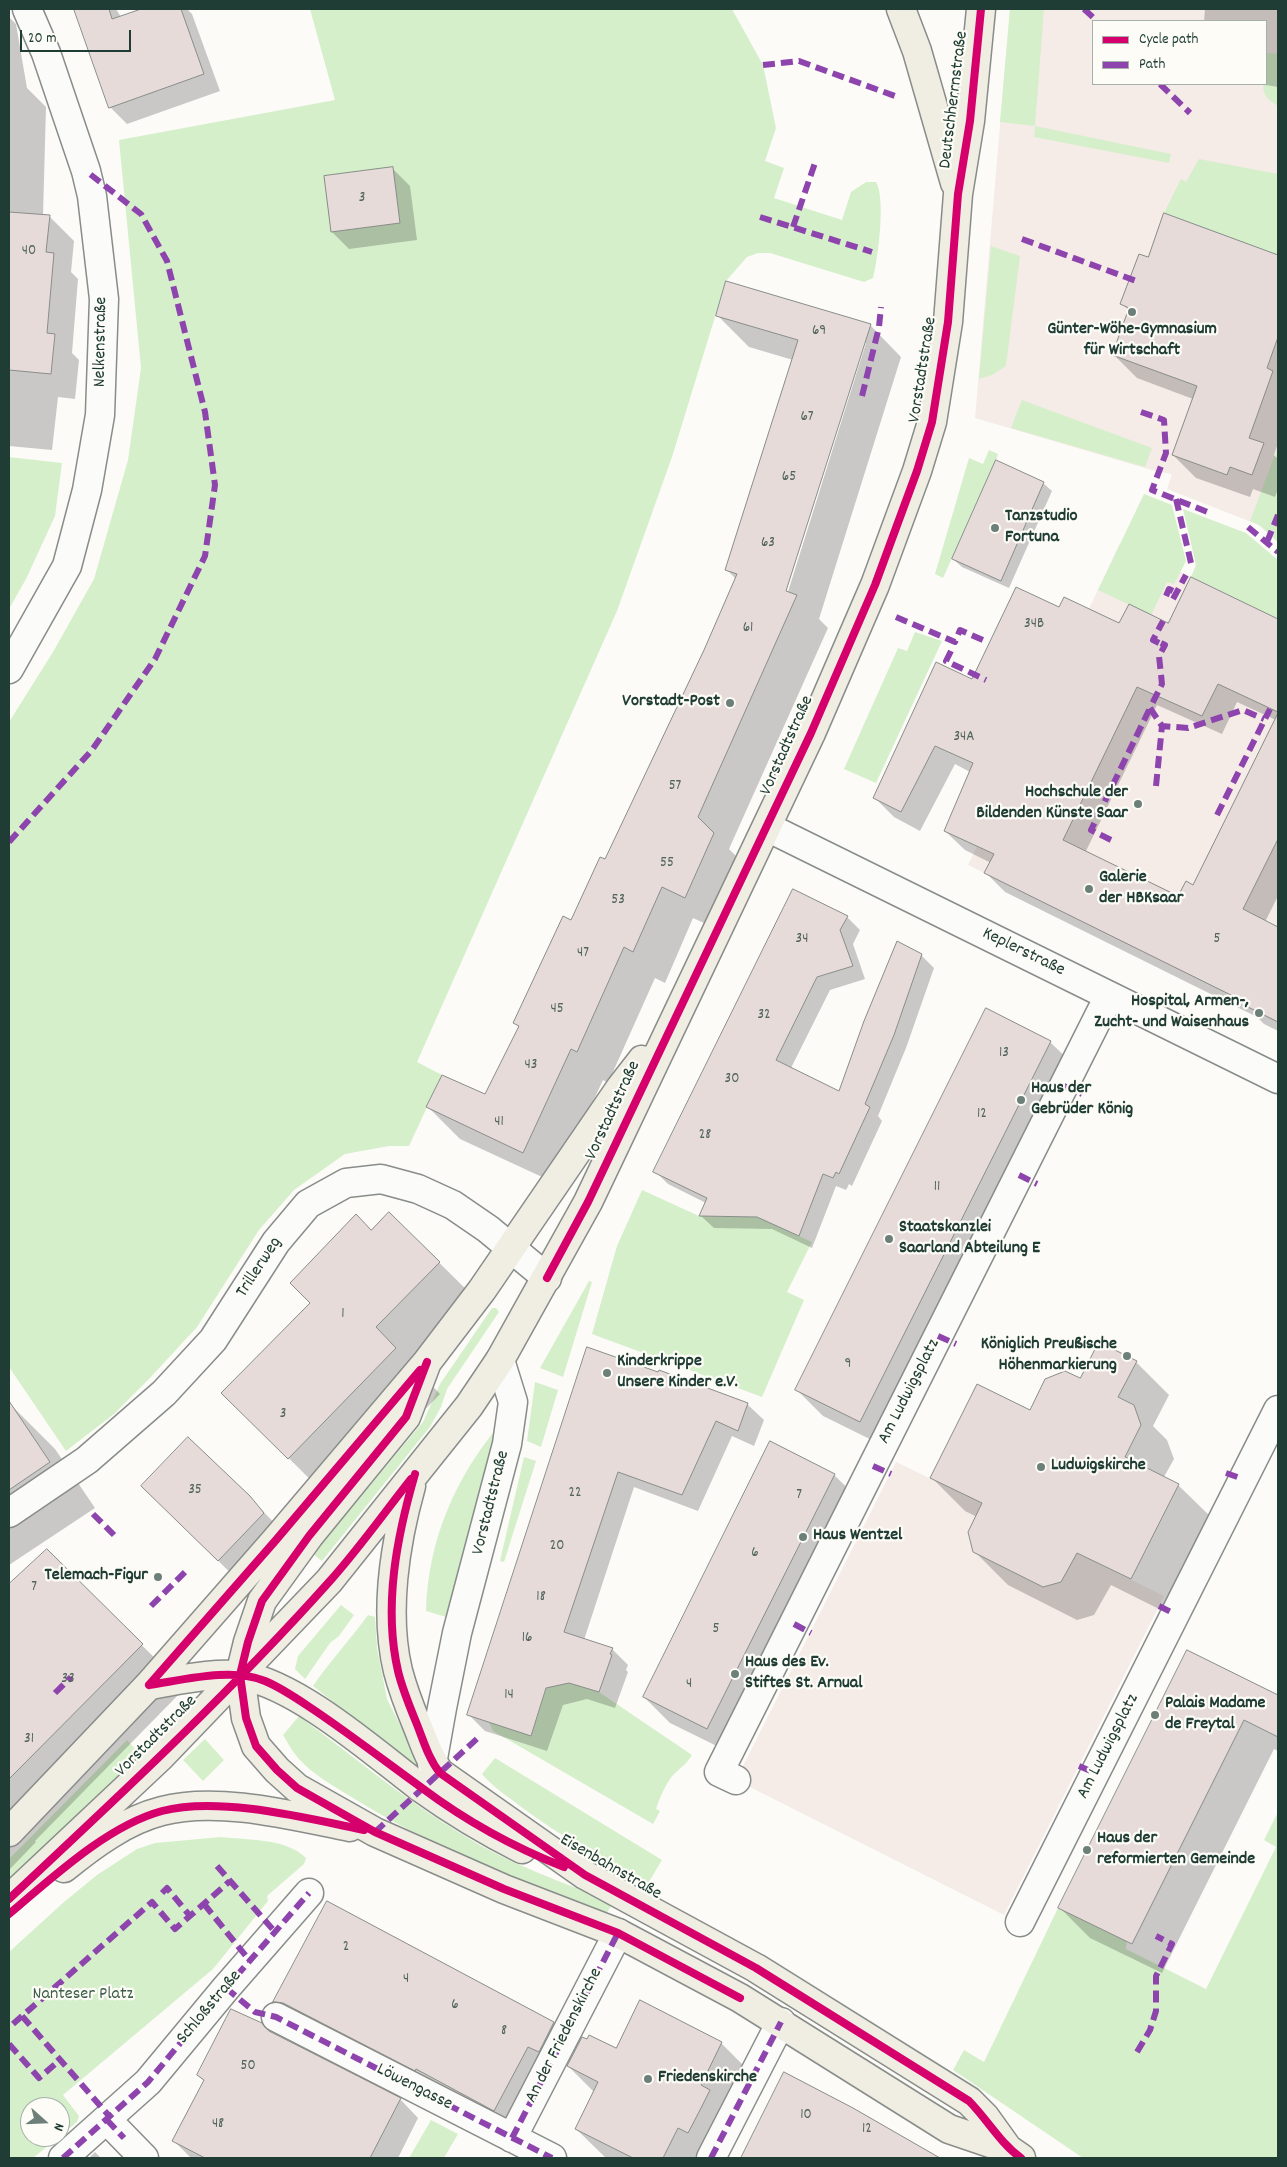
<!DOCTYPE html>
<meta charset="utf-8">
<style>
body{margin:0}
#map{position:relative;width:1287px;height:2167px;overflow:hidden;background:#fcfbf8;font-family:Dekko,sans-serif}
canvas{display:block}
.frame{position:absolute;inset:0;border:10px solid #1f3d34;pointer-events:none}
.legend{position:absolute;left:1092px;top:20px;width:175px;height:65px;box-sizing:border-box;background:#fdfcf7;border:1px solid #a4b0a9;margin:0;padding:6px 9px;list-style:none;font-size:15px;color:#1f3d34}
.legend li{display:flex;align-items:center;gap:10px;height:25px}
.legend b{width:25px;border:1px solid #a4b0a9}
.north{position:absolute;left:20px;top:2097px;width:50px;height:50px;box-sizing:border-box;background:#fdfcf7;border:1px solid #a4b0a9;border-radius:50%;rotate:110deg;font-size:14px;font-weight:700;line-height:20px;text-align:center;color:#1f3d34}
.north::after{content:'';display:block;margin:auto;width:18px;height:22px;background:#6c8079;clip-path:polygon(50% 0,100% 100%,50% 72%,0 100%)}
.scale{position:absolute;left:20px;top:30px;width:111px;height:22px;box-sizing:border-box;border:2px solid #1f3d34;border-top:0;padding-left:6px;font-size:15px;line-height:18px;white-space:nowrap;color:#1f3d34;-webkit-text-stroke:4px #fdfcf7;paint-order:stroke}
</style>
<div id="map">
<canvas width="1287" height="2167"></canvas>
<div class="frame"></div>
<ul class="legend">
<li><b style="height:6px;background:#d6006c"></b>Cycle path</li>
<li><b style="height:6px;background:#8e44ad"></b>Path</li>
</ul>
<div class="north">N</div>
<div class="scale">20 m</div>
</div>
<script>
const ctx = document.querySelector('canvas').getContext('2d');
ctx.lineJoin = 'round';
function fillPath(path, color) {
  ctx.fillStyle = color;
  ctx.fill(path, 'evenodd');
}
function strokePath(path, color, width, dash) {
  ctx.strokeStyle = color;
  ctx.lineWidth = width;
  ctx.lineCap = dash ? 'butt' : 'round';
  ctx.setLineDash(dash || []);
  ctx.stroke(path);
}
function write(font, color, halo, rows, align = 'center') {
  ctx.font = font + ' Dekko,sans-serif';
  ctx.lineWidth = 4.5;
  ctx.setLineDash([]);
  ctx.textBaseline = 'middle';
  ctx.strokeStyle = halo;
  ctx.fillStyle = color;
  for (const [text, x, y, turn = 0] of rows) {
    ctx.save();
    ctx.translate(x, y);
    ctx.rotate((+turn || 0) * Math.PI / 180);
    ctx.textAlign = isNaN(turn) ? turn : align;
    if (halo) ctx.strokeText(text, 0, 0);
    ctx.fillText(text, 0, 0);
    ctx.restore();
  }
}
fillPath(new Path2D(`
 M1010 9H1278V542L1259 525 1167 489 1172 474 1155 471 975 418ZM1093 21H1266V84H1093Z
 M1120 543 1278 619V1023L1244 1005V1002L968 865Z
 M896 1462 982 1503 968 1532 973 1552 1043 1587 1061 1582 1077 1553 1164 1596 1004 1915 736 1780Z`), '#f5ebe7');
fillPath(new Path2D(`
 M310 9H732L763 65 776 128 765 161 784 168 774 198 842 220 851 192 866 182H876C886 198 878 259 873 278L864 282 770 253H758L747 257 726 281 672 457 617 611 417 1062 442 1075 409 1146H389L345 1154 294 1190 259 1230 197 1327 149 1379 114 1414 66 1451 9 1367V722L53 652 94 579 128 460 141 368 119 140 335 100Z
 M1010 9H1044L1035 126 1171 154 1169 163 1034 137 1035 126 1000 122Z
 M1266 53 1278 54V106C1268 100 1263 96 1263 84H1266Z
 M1199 159 1278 174V255L1164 213 1181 179 1186 182Z
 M991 246 1020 256 1006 366 992 375 979 379Z
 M1022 400 1152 448 1145 467 1011 428Z
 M1278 447V542L1259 525 1250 521Z
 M989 450 998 454 996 460 943 578 935 574 969 458 983 464Z
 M9 457 62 463 55 516 26 579 9 609Z
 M1144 494 1172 505 1186 561 1174 584 1167 582 1151 615 1098 590Z
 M1183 509 1246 533 1278 560V619L1191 577 1196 565Z
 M915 632 942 641 876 783 844 769 898 648 907 651Z
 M642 1190 699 1216 757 1217 812 1242 787 1292 804 1300 762 1397 592 1334 617 1246Z
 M589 1281 592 1282 563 1377 540 1368Z
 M492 1308H496L499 1312 447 1389 441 1407 430 1427 322 1561 313 1554 423 1422 440 1384Z
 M535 1382 558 1390 541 1447 527 1441Z
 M500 1424 450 1618 426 1611C428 1540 455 1478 500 1424Z
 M524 1457 536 1461 504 1562 500 1561Z
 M341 1605 354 1615 339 1636 330 1643 305 1679 295 1669 298 1656Z
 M368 1615 375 1617 377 1648 387 1699 425 1775 313 1686C330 1661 350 1640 368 1615Z
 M550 1677 599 1692 692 1755C685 1767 677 1769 670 1779 664 1788 659 1799 656 1809L660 1811 653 1824 493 1731 489 1722 531 1736Z
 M299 1716C353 1756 405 1800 463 1835 509 1864 562 1882 613 1902L606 1915C519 1882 432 1847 353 1798 335 1787 312 1774 298 1758 292 1751 288 1743 283 1735Z
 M205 1739 224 1760 203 1781 183 1760Z
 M127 1740 141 1755 9 1880V1859Z
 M495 1758 662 1860 647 1885C603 1860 560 1836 520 1806 507 1796 493 1787 482 1774Z
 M1278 1812V2158H1083L953 2070 964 2050 984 2062 1058 1908 1127 1941 1126 1949 1206 1989 1276 1847 1264 1840Z
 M221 1837C245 1840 287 1838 306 1858L304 1864 267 1896 268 1901 213 1969 63 2095 79 2116 77 2122 60 2136V2107H30V2137H59L33 2158H9V1952L64 1902 97 1875 137 1849 155 1843Z
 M431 2120 458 2134 444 2158H409Z`), '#d6efcb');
fillPath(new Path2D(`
 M75 9H116L121 17 144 9H187L192 14 220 91 127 124 110 107Z
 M1205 9H1278V87L1260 84H1266V21H1204Z
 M9 17 16 24 27 88 46 107 43 216H49L74 241 71 272 78 279 72 353 79 360 75 399 58 397 52 450 9 446Z
 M393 169 410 186 417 240 349 249 332 232Z
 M1165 215 1278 257V443L1274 455 1278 459V489L1275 497 1253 489 1250 497 1196 478 1173 455 1193 399 1137 378 1114 355 1129 311 1122 303 1149 259Z
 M717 315 870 325 901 357 819 619 828 628 729 849 745 865 717 929 693 918 665 983 655 978 608 1083 603 1080 555 1183 460 1139 428 1107 486 1096 520 1028 515 1023 606 861 705 651 736 579 726 569 793 360 749 347ZM863 343H866L786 598 783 597Z
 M1043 483 1052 491 1009 588 962 567 953 559Z
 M1191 579 1278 621V896L1265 922 1278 928V1031L1264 1024 1257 1017 1005 892 986 873 991 863 965 850 945 831 970 772 955 764 920 831 894 817 875 798 973 680 1060 609 1119 625H1169ZM1237 702 1276 720 1194 886 1178 898 1085 853 1157 705 1222 734Z
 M847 917 860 930 853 944 865 979 830 990 791 1068 840 1093 921 955 934 968 906 1048 878 1116 882 1121 852 1186 849 1184 846 1190 836 1186 812 1248 772 1229 714 1228 701 1216 706 1203 668 1184 655 1171Z
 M1050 1042 1076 1067 886 1447 823 1416 797 1390Z
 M389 1213 485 1308 420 1373 440 1394 334 1503 223 1393 312 1303 371 1231Z
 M588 1349 747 1404 764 1420 754 1446 732 1436 698 1511 634 1487 584 1640 612 1649 628 1665 626 1670 628 1672 615 1708 587 1699 563 1705 547 1751 485 1731 469 1715Z
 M1136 1362 1169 1395 1153 1426 1167 1440 1174 1459 1164 1477 1178 1485 1212 1518 1165 1612 1111 1585 1094 1615 1077 1620 1008 1585 974 1551 977 1517 965 1511 932 1478 1081 1380Z
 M10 1404 55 1449 95 1508 9 1565Z
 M834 1475 860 1500 733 1754 670 1723 644 1697Z
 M249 1497 293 1542 262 1604 186 1529Z
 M47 1551 185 1688 35 1841 36 1842 9 1870V1586Z
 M1188 1652 1278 1696V1751L1274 1749 1162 1973 1090 1938 1060 1908Z
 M327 1903 554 2023 573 2042 513 2129 294 2021 275 2002Z
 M270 2033 400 2099 418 2118 398 2158H191L174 2141 205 2082 198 2075Z
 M721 2043 754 2076 725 2158H606L576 2129 595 2093 568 2066 616 2050Z
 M785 2074 853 2110 936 2158H742Z
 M95 2152 101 2158H89Z`), '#0003');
const building = new Path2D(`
 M74 9H109L112 19 141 9H181L204 74 109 108Z
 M393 167 400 223 331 232 324 176Z
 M9 212 50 215 46 252 54 253 47 333 55 334 51 374 9 370Z
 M1164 213 1278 255V337L1267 368 1273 371 1249 438 1264 443 1252 475 1230 467 1227 475 1172 455 1197 386 1112 355 1129 308 1120 304 1139 254 1148 257Z
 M726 281 871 324 786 591 797 595 698 817 714 833 685 898 662 887 633 952 624 947 577 1052 571 1049 523 1153 426 1107 442 1075 485 1094 519 1026 513 1023 563 916 571 920 600 857 605 859 704 650 737 574 725 570 798 340 716 316Z
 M996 460 1044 482 1001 581 952 559Z
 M1191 577 1278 619V712L1218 684 1202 716 1137 687 1063 840 1178 896 1186 881 1193 885 1278 713V839L1243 909 1278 927V1022L1244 1005 1245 1002 984 873 994 854 944 831 973 763 935 746 901 812 873 798 936 662 972 679 1016 587 1059 607 1064 597 1119 623 1129 604 1168 623Z
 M793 889 848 916 840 930 853 966 817 977 776 1060 839 1091 864 1021 897 941 922 954 894 1035 865 1104 870 1107 839 1174 836 1172 833 1178 823 1174 799 1236 757 1217 699 1216 707 1198 653 1172Z
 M986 1008 1051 1041 860 1422 795 1390Z
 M389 1212 440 1262 376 1327 396 1348 288 1459 221 1393 310 1303 290 1283 356 1214 371 1230Z
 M1099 1342 1137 1361 1118 1397 1134 1405 1141 1425 1125 1457 1179 1484 1131 1579 1077 1553 1061 1582 1043 1587 973 1552 968 1532 982 1503 930 1478 977 1384 1030 1410 1045 1379 1065 1371 1080 1378Z
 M587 1347 658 1372 659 1370 748 1403 738 1431 716 1421 682 1495 618 1472 564 1632 613 1648 610 1654 612 1655 599 1692 569 1683 546 1688 531 1736 467 1715Z
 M9 1401 50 1462 9 1490Z
 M188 1437 250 1496 264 1513 218 1561 141 1486Z
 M770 1441 835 1474 707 1729 643 1697Z
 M47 1549 143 1644 9 1779V1584Z
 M1187 1650 1278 1695V1737L1244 1720 1132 1944 1058 1908Z
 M327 1901 554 2022 539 2052 528 2047 494 2111 416 2069 415 2071 283 2003 273 2002Z
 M640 2000 722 2042 701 2085 710 2090 700 2110 688 2133 678 2128 663 2158H633L575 2129 598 2082 567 2066 582 2037 587 2039 589 2035 616 2048Z
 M231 2009 262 2023 269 2031 401 2098 370 2158H205L172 2141 204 2080 197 2075Z
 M784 2072 853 2108 940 2158H741Z`);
fillPath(building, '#e6dbd8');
strokePath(building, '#888d8a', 1);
const minor = new Path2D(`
 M9 669 67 566 87 490 100 415 104 299 92 196 86 171 46 53 27 9
 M767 827 1278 1079
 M9 1513 87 1460 164 1393 213 1340 276 1242 308 1204 346 1183 381 1179 418 1189 453 1205 488 1229 547 1278
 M432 1764 442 1708 457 1633 507 1444 513 1402 500 1360
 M736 1780 719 1772 1109 996
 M1020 1922 1278 1410
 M276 2017 552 2158
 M107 2120 144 2158
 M512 2138 618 1933
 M63 2158 148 2082 226 1988 309 1893
 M711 2158 781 2022`);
const major = new Path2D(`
 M901 9 917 51 955 183
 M427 1362 406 1417 309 1536 262 1601 248 1642 240 1675 246 1718 256 1746 277 1770 297 1788 375 1832 504 1889 618 1933 740 1998 949 2129 1008 2149 1021 2158
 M411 1486C395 1543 384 1613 398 1671 403 1690 410 1708 417 1725 424 1742 429 1759 440 1773L585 1875 756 1968 969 2101 985 2117 1008 2149
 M149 1685C175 1681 216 1671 243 1676 298 1685 375 1753 421 1788 453 1811 486 1831 522 1849
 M9 1832 149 1685 276 1540 427 1362 482 1290 621 1087 642 1060
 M64 1868C92 1845 126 1820 162 1811 218 1796 294 1816 350 1827
 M9 1899 160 1757 329 1581 469 1406 500 1360 588 1202 811 733 875 585 917 471 932 422 948 322 958 194 970 121 981 9`);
strokePath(minor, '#888d8a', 31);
strokePath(major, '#888d8a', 31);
strokePath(minor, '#fbfbf9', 28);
strokePath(major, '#f0ede3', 28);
strokePath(new Path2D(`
 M1084 9 1097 21
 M763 65 799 61 895 96
 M1160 84 1190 113
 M760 217 872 252
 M793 227 816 160
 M1022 239 1139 282
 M862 396 879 327 881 307
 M1141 412 1164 420 1166 453 1152 490 1210 513
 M1176 499 1191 563
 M1248 527 1278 552
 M1267 542 1278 515
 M1166 596 1169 589 1177 593
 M1173 599 1186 575
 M896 617 955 642 960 630 983 640
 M1159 643 1153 640 1163 621
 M1161 643 1165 645 1159 656 1162 684 1150 708 1162 726 1188 728 1243 710 1264 719
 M951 651 946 661 986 680
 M1156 786 1162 726
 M1217 815 1270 709
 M1111 840 1091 830 1150 708
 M9 842 92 750 155 659 205 556 215 485 205 412 167 261 141 214 86 171
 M1064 1086 1082 1094
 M1019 1175 1037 1184
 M938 1336 956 1344
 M873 1466 891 1474
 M1226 1473 1243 1479
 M93 1514 114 1535
 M151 1606 185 1572
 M1159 1606 1175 1614
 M794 1624 811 1633
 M55 1693 71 1677
 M1079 1766 1095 1773
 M375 1832 480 1736
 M217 1866 275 1932
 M162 1893 167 1888 190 1916
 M204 1904 250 1961
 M226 1988 255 2012 276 2017 552 2158
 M22 2016 110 2117
 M13 2024 152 1902 175 1929 230 1881
 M9 2044 39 2078 60 2060
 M1137 2052 1150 2030 1156 2011V1976L1172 1944 1156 1936
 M107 2120 124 2138
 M512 2138 618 1933
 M63 2158 148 2082 226 1988 309 1893
 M711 2158 781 2022`), '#8e44ad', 6, [12, 6]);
strokePath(new Path2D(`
 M547 1278 588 1202 811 733 875 585 917 471 932 422 948 322 958 194 970 121 981 9
 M427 1362 406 1417 309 1536 262 1601 248 1642 240 1675 246 1718 256 1746 277 1770 297 1788 375 1832 504 1889 618 1933 740 1998
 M415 1474C397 1536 383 1606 398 1671 402 1688 409 1705 416 1722 423 1739 428 1758 440 1773L585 1875 756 1968 969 2101C987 2119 1000 2143 1021 2158
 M149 1685C183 1680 232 1667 265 1681 282 1688 299 1700 314 1710 351 1735 386 1762 422 1788 466 1821 513 1847 564 1867
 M149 1685 276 1540 420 1370
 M9 1899C118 1797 229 1694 329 1582 358 1550 384 1513 411 1479
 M9 1914C52 1878 107 1826 162 1811 219 1796 306 1818 364 1830`), '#d6006c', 8);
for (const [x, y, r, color] of [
 [1132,312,5,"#6c8079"],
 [995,528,5,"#6c8079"],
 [730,703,5,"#6c8079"],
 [1138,804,5,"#6c8079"],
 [1089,889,5,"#6c8079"],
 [1259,1013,5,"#6c8079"],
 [1021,1100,5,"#6c8079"],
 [889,1239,5,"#6c8079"],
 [1127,1356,5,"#6c8079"],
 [607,1373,5,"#6c8079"],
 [1041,1467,5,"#6c8079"],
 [803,1537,5,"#6c8079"],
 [158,1577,5,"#6c8079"],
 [735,1674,5,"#6c8079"],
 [1155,1715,5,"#6c8079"],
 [1087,1850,5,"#6c8079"],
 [648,2079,5,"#6c8079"]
]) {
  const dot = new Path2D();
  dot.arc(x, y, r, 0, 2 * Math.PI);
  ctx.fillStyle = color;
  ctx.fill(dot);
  strokePath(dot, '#fdfcf7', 2);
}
write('15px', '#51645d', null, [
 ["3",362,199],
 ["40",29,252],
 ["69",819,332],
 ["67",807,418],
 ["65",789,478],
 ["63",768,544],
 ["34B",1034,625],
 ["61",748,629],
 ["34A",964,738],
 ["57",675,787],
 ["55",667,864],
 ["53",618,901],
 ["34",802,940],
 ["5",1217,940],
 ["47",583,954],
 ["45",557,1010],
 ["32",764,1016],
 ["13",1004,1054],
 ["43",531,1066],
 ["30",732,1080],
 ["12",982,1115],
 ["41",499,1123],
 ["28",705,1136],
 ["11",937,1188],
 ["1",343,1315],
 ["9",848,1365],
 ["3",283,1415],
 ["35",195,1491],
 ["22",575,1494],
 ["7",799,1496],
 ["20",557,1547],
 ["6",755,1554],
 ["7",34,1588],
 ["18",541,1598],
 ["5",716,1630],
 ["16",527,1639],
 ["33",68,1680],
 ["4",689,1685],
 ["14",509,1696],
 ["31",29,1740],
 ["2",346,1948],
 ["4",406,1980],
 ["6",455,2006],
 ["8",504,2032],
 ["50",248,2067],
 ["10",806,2116],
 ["48",218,2125],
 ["12",867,2130]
]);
write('18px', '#1f3d34', '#fdfcf7', [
 ["Deutschherrnstraße",955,100,-83],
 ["Nelkenstraße",102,342,-89],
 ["Vorstadtstraße",924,370,-81],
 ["Vorstadtstraße",788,746,-66],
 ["Keplerstraße",1023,953,26],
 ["Vorstadtstraße",614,1111,-65],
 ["Trillerweg",260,1268,-57],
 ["Am Ludwigsplatz",910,1392,-63],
 ["Vorstadtstraße",492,1503,-76],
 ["Vorstadtstraße",157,1737,-45],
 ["Am Ludwigsplatz",1109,1747,-63],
 ["Eisenbahnstraße",610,1868,30],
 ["Schloßstraße",210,2008,-50],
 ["An der Friedenskirche",565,2036,-63],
 ["Löwengasse",414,2088,27]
]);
write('bold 18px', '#1f3d34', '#fdfcf7', [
 ["Günter-Wöhe-Gymnasium",1132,331,"center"],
 ["für Wirtschaft",1132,352,"center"],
 ["Tanzstudio",1005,518],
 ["Fortuna",1005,539],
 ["Vorstadt-Post",720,703,"right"],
 ["Hochschule der",1128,794,"right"],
 ["Bildenden Künste Saar",1128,815,"right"],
 ["Galerie",1099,879],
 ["der HBKsaar",1099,900],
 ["Hospital, Armen-,",1249,1003,"right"],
 ["Zucht- und Waisenhaus",1249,1024,"right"],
 ["Haus der",1031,1090],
 ["Gebrüder König",1031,1111],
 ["Staatskanzlei",899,1229],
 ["Saarland Abteilung E",899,1250],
 ["Königlich Preußische",1117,1346,"right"],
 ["Höhenmarkierung",1117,1367,"right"],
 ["Kinderkrippe",617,1363],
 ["Unsere Kinder e.V.",617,1384],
 ["Ludwigskirche",1051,1467],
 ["Haus Wentzel",813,1537],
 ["Telemach-Figur",148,1577,"right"],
 ["Haus des Ev.",745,1664],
 ["Stiftes St. Arnual",745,1685],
 ["Palais Madame",1165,1705],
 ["de Freytal",1165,1726],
 ["Haus der",1097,1840],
 ["reformierten Gemeinde",1097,1861],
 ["Friedenskirche",658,2079]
], 'left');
write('18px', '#3d5f4b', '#fdfcf7', [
 ["Nanteser Platz",83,1996]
]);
</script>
